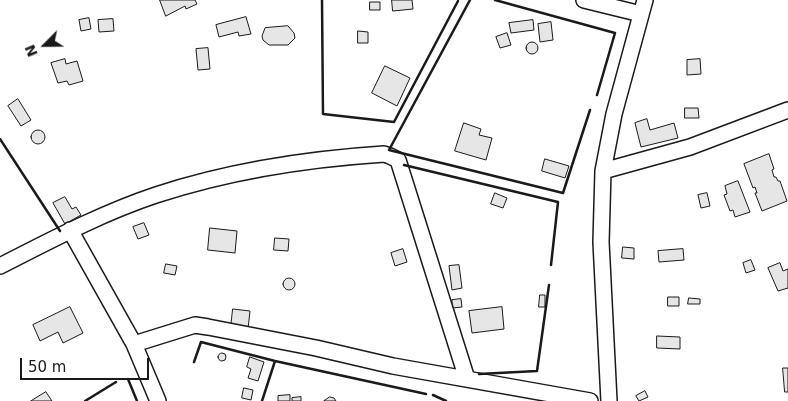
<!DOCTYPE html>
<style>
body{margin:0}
#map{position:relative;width:788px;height:401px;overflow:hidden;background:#fff;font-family:"DejaVu Sans",sans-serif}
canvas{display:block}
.north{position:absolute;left:20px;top:20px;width:50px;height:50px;-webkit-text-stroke:4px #fff;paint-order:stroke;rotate:247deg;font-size:14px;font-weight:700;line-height:20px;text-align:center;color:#1a1a1a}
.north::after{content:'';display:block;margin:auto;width:18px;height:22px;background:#1a1a1a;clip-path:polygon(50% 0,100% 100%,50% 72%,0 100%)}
.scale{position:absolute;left:20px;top:358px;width:129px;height:22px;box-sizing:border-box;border:2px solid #1a1a1a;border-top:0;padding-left:6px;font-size:15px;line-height:18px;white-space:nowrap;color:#1a1a1a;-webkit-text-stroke:4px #fff;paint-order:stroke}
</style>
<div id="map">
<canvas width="788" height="401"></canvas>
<div class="north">N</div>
<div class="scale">50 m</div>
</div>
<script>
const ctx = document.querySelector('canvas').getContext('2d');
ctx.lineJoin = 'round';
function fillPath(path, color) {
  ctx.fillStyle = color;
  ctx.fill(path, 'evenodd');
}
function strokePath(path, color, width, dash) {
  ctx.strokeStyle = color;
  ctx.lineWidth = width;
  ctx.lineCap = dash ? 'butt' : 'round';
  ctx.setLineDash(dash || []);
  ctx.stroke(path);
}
const building = new Path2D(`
 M160 0H195L197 4 186 9 185 6 166 16Z
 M392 0H412L413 9 393 11Z
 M370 2H380V10H370Z
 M246 17 251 34 239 36 238 32 219 37 216 25Z
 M89 18 91 29 81 31 79 20Z
 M113 19 114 31 99 32 98 20Z
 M533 20 534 30 511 33 509 23Z
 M551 22 553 40 540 42 538 24Z
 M288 26 294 33 295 38 288 45H269L263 40 262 36 265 28Z
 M358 31 368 32V43H358Z
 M507 33 511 45 500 48 496 37Z
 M526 48a6 6 0 1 1 12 0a6 6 0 1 1-12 0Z
 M208 48 210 69 198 70 196 49Z
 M65 59 66 64 77 61 83 81 69 85 67 81 58 83 51 63Z
 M700 59 701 74 687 75V60Z
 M385 66 410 78 397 106 372 93Z
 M18 99 31 120 21 126 8 106Z
 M685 108H698L699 118H685Z
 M647 119 650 130 674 123 678 138 641 147 635 123Z
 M464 123 481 129 479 135 492 138 486 160 455 151Z
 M31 137a7 7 0 1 1 14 0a7 7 0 1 1-14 0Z
 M769 154 774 169 772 170 774 177H776L778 181H780L787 201 762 211 755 193H757L755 187 753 188 744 164Z
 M545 159 569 166 565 178 542 171Z
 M738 181 750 212 735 217 733 210 730 211 724 195 727 194 725 186Z
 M495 193 507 198 503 208 491 204Z
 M707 193 710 206 701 208 698 195Z
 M65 197 72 209 76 207 81 215 65 224 53 203Z
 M144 223 149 235 138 239 133 227Z
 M210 228 237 231 235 253 208 250Z
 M275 238 289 239 288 251 274 250Z
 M623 247 634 248V259L622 258Z
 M403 249 407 262 395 266 391 253Z
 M683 249 684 260 659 262 658 251Z
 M751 260 755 270 746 273 743 263Z
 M780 263 783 271 788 269V288L778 291 768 268Z
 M166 264 177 266 175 275 164 273Z
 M459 265 462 288 452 290 449 266Z
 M283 284a6 6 0 1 1 12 0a6 6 0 1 1-12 0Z
 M540 295H545V307H539Z
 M668 297H679V306H668Z
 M689 298 700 299V304H688Z
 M461 299 462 307 452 308V300Z
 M70 307 83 333 63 343 58 332 40 341 33 325Z
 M502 307 504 329 472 333 469 311Z
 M233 309 250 311 248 329 231 327Z
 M657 336 680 337V349L657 348Z
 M218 357a4 4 0 1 1 8 0a4 4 0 1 1-8 0Z
 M250 357 264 362 258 381 248 378 251 369 247 367Z
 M783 368H788V392H785Z
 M244 388 253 390 251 400 242 398Z
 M645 391 648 397 639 401 636 396Z
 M46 392 52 401H31Z
 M290 395V401H278V396Z
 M301 397V401H292V398Z
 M330 397 334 398 336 401H324Z`);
fillPath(building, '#e6e6e6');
strokePath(building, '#1a1a1a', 1);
const street = new Path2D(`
 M584 0 641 14
 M603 171 690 147 788 110
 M70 230 134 344 158 401
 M0 266C51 240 102 213 156 195 229 171 307 159 384 154L390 156 398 160 467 379
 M134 344 195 325 208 327 316 348 393 366 590 401
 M609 401 601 242 603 171 614 114 645 0`);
strokePath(street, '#1a1a1a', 18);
strokePath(street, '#fff', 15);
strokePath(new Path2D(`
 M322 0 323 114 394 122 458 1
 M470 0 389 150 563 193 590 110
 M495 0 615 33 597 95
 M0 139 60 231
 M404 165 558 202 551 265
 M194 362 201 342 275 361
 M479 374 537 371 549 285
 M128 379 137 401
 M433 395 446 401
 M85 401 116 382
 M262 401 275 361 426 394`), '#1a1a1a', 2.5);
</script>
